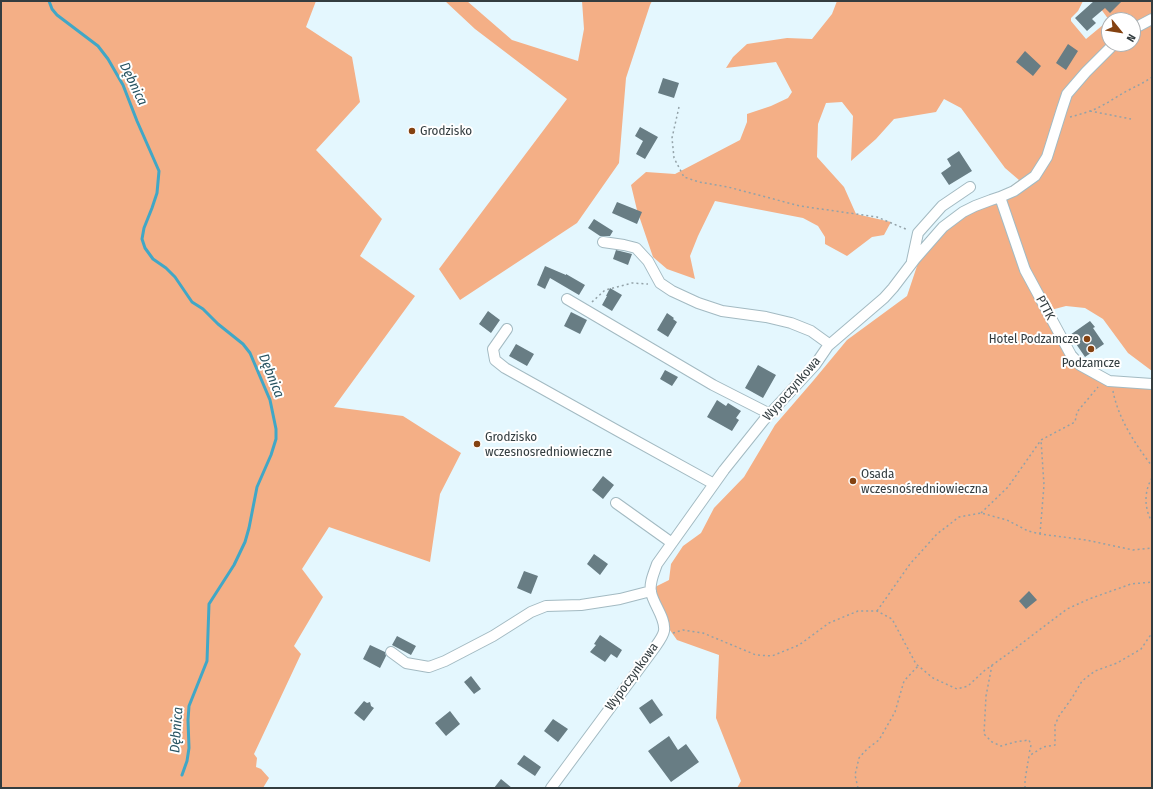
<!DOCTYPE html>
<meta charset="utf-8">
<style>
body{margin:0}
#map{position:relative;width:1153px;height:789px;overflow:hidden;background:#e4f7fe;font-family:"Fira Sans Condensed",sans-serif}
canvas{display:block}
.frame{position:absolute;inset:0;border:2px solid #333d40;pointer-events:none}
.north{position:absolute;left:1101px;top:12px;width:40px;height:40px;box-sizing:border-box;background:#fff;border:1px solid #adb1b3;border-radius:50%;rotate:120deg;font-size:11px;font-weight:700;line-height:16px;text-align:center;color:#333d40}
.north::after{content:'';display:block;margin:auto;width:14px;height:18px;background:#844211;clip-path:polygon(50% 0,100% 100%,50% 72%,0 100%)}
</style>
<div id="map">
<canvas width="1153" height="789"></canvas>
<div class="frame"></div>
<div class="north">N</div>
</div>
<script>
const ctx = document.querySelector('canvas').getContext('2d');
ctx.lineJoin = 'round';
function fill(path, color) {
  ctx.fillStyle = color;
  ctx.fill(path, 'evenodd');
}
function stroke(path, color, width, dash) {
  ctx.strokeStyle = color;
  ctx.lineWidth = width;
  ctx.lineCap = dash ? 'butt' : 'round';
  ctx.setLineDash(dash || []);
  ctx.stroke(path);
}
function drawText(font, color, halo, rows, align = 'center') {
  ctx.font = font + ' "Fira Sans Condensed",sans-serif';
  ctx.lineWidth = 4;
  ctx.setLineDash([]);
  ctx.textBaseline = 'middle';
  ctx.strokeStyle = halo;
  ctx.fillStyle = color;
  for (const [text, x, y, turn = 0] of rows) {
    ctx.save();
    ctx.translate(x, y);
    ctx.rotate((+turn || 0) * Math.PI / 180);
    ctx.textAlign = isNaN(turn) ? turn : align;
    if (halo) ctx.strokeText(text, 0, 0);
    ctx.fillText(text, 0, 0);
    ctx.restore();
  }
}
const green = new Path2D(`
 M1,1H316L306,27L352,57L360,102L316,150L382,219L360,256L415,296L334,407L403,416L461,453L440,494L430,562L329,527L302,569L323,597L294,646L301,654L254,754L257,758L256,767L261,769L269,778L263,788H1Z
 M445,1H467L512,40L578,61L584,29L582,1H652L650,5L626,78L619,163L577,223L460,300L439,269L567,99L475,29Z
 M837,1H1083L1078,11L1071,18V21L1086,39L1109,20V44H1133V20H1109L1095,1H1152V371L1128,353L1103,319L1085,308L1066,306L1047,311L1031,282L1002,193L1019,180L1005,168L961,108L944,99L936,112L894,119L876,139L851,161L853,116L842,102L826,103L818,124L817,157L844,187L856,214L891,222L884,235L872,237L847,256L825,244V237L818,226L803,218L715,201L698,236L690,256L695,279L667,269L653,257L637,210L631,185L646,172L675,174L740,140L747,122V114L771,106L788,98L792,92L776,62L726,68L733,57L747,44L787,38L812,39L832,14Z
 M992,203L997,204L1001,209L1063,344L1101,381L1152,389V788H737L741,781L716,718L719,655L677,640L662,619L655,587L669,580L671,564L683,546L701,533L714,508L744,477L775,425L813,381L847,340L907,296L919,260L952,224L964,216Z`);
const stream = new Path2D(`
 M49,1L52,9L57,15L98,46L108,59L123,85L137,121L159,171L157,193L152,208L144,228L142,239L145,248L153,259L166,268L175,277L192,302L203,309L218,324L243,344L250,353L270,400L276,429V439L271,455L257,487L249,528L245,542L234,565L209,604L207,661L189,706L188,720L189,748L187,761L182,775`);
const building = new Path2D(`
 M1094,1H1122L1110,13L1105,8L1092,19L1096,23L1087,31L1075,18Z
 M1068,44L1078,51L1066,70L1056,63Z
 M1025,51L1041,66L1033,76L1016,62Z
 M663,78L679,83L674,98L658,93Z
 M640,127L658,137L645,159L636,154L643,141L635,136Z
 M959,151L972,171L949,185L941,173L951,166L947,159Z
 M617,202L642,212L637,224L612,213Z
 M594,219L613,231L610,236H600L588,228Z
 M616,250L632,254L628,265L613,259Z
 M545,266L566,275V274L585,285L579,295L550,278L545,289L537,285Z
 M610,288L622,295L612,311L602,305L607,296H606Z
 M488,311L500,320L491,333L479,324Z
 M571,312L587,320L580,334L564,326Z
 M667,313L674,318L673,319L677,322L668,337L657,330Z
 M1090,321L1095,327L1093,328L1104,344L1085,357L1070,335Z
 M516,344L534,354L527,366L509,356Z
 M758,365L776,375L763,398L745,388Z
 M665,370L678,377L672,386L660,379Z
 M717,400L726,406L728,403L741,411L736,418L739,420L732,431L707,417Z
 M603,476L614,485L603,499L592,490Z
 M594,554L608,564L600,575L587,564Z
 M524,571L538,576L531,594L517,588Z
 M1029,591L1037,600L1026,609L1019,601Z
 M600,635L622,650L617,658L611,654L605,662L590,652L596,645L594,644Z
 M397,636L416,646L411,655L392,645Z
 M370,645L385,652L386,656L380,668L363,659Z
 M471,676L481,689L474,694L464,682Z
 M652,699L663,715L650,724L639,708Z
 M364,701L367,703L370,702L371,706L374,708L364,721L354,713Z
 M450,711L460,724L446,736L435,723Z
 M553,719L568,729L558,742L544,731Z
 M669,736L678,750L686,744L699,762L671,782L648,751Z
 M524,755L541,767L535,776L517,764Z
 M501,779L512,788H494Z`);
const path = new Path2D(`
 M679,107L672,138L674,158L684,177L699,182L728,187L800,206L877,217L908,230
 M1090,111L1131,119
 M1070,117C1081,114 1093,111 1103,105C1111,101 1119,95 1127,91C1136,86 1144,83 1152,77
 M592,302L605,290L632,283L648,284
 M1113,391C1118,418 1135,444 1152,466
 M1152,478C1144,491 1144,508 1152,522
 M981,513L1008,487L1041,440L1075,422L1077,412L1098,387
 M1040,534L1044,485L1041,440
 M877,611L910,564L937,534L959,517L981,513L1007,520L1028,531L1040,534L1086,540L1133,550L1152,548
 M673,633L683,630L703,633L756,655L772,656L799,645L829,623L858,611H877L892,619L916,664L933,678L957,689L968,686L984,671L1009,653L1067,609L1089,599L1131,584L1152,582
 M992,665L986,696L984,734L992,742L1001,746L1015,742L1029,740L1031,745L1029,754
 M858,788L855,775L859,758L867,749L879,740L895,712L904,681L918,666
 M1025,788V780L1029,756L1043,747L1055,745V725L1059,716L1072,698L1082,681L1095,671L1117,663L1141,649L1152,633`);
const minor = new Path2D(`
 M1133,29L1152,19
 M1000,197L1025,270L1071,355L1080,365L1109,381L1152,384
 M603,242L624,245L636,248L648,261L660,283L672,291L698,303L722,311L766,317L791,323L811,331L829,344
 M912,261L918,233L942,206L970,187
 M567,299L713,385L770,414
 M507,329L493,349L495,360L505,368L618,431L714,484
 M616,503L672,543
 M391,652L406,663L429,667L445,661L493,636L531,612L546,606L581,605L620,599L651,591
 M551,788L653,650C657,644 663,637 664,631C666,618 653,604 651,592C649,583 654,573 657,564L724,470L764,420L815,365L828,346L884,298L893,288L915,259L943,227L963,212L975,206L991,200L1000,197L1014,191L1035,176L1047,157L1062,109L1067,94L1086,72L1114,44`);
const markers = [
 [412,131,4,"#844211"],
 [1087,339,4,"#844211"],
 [1091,349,4,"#844211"],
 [477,444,4,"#844211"],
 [853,481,4,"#844211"]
];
const poiNames = [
 ["Grodzisko",420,131],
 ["Hotel Podzamcze",1079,339,"right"],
 ["Podzamcze",1091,363,"center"],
 ["Grodzisko",485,437],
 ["wczesnosredniowieczne",485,452],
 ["Osada",861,474],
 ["wczesnośredniowieczna",861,489]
];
const streetNames = [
 ["PTTK",1045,308,62],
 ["Wypoczynkowa",792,389,-49],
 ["Wypoczynkowa",632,677,-54]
];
const waterNames = [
 ["Dębnica",133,84,64],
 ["Dębnica",271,376,68],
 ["Dębnica",177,730,-86]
];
fill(green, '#f4af86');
stroke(stream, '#41a7c6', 3);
fill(building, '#687d84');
stroke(minor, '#a3bac2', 12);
stroke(path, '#93a2a8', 1.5, [2, 3]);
stroke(minor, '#fff', 10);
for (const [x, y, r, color] of markers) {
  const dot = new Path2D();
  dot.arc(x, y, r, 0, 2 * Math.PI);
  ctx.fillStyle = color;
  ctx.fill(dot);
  stroke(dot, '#fff', 1.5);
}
drawText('13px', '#333d40', '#fff', poiNames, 'left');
drawText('13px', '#333d40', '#fff', streetNames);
drawText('italic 14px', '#275361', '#fff', waterNames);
</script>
